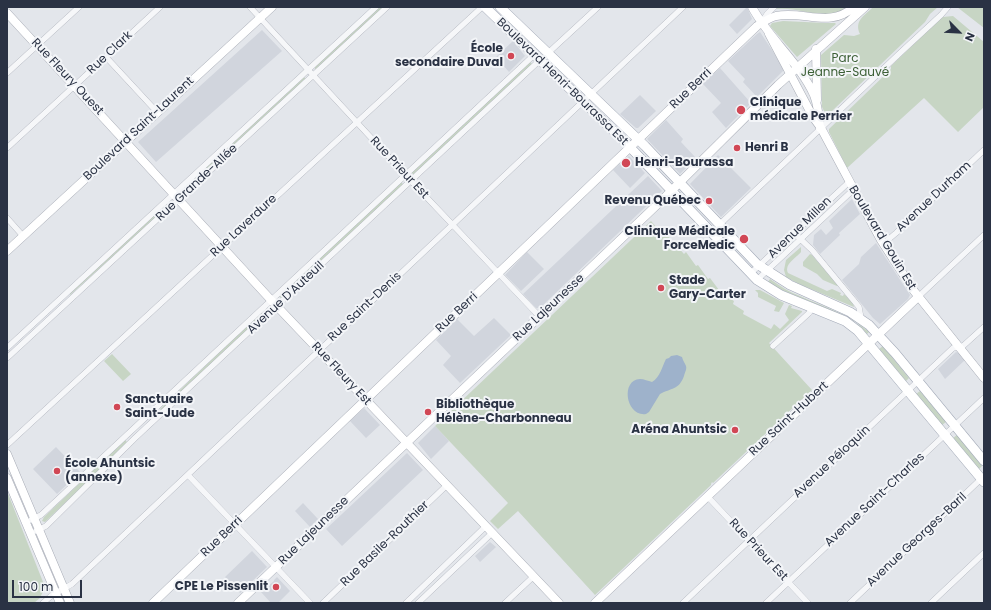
<!DOCTYPE html>
<meta charset="utf-8">
<style>
body{margin:0}
#map{position:relative;width:991px;height:610px;overflow:hidden;background:#e3e6eb;font-family:Poppins,sans-serif}
canvas{display:block}
.frame{position:absolute;inset:0;border:8px solid #2a3244;pointer-events:none}
.north{position:absolute;left:939px;top:12px;width:40px;height:40px;-webkit-text-stroke:3px #f3f5f8;paint-order:stroke;rotate:114deg;font-size:11px;font-weight:700;line-height:16px;text-align:center;color:#2a3244}
.north::after{content:'';display:block;margin:auto;width:14px;height:18px;background:#2a3244;clip-path:polygon(50% 0,100% 100%,50% 72%,0 100%)}
.scale{position:absolute;left:12px;top:580px;width:70px;height:18px;box-sizing:border-box;border:2px solid #2a3244;border-top:0;padding-left:5px;font-size:12px;line-height:14px;white-space:nowrap;color:#2a3244;-webkit-text-stroke:3px #f3f5f8;paint-order:stroke}
</style>
<div id="map">
<canvas width="991" height="610"></canvas>
<div class="frame"></div>
<div class="north">N</div>
<div class="scale">100 m</div>
</div>
<script>
const ctx = document.querySelector('canvas').getContext('2d');
ctx.lineJoin = 'round';
function fill(path, color) {
  ctx.fillStyle = color;
  ctx.fill(path, 'evenodd');
}
function stroke(path, color, width, dash) {
  ctx.strokeStyle = color;
  ctx.lineWidth = width;
  ctx.lineCap = dash ? 'butt' : 'round';
  ctx.setLineDash(dash || []);
  ctx.stroke(path);
}
function drawText(font, color, halo, rows, align = 'center') {
  ctx.font = font + ' Poppins,sans-serif';
  ctx.lineWidth = 4;
  ctx.setLineDash([]);
  ctx.textBaseline = 'middle';
  ctx.strokeStyle = halo;
  ctx.fillStyle = color;
  for (const [text, x, y, turn = 0] of rows) {
    ctx.save();
    ctx.translate(x, y);
    ctx.rotate((+turn || 0) * Math.PI / 180);
    ctx.textAlign = isNaN(turn) ? turn : align;
    if (halo) ctx.strokeText(text, 0, 0);
    ctx.fillText(text, 0, 0);
    ctx.restore();
  }
}
const built = new Path2D(`
 M747,7L752,19L737,34L729,25Z
 M262,30L282,51L156,162L138,142Z
 M760,32L774,53L784,70L757,97L743,82L745,79L728,61L757,34Z
 M513,41L525,56L509,72L496,57Z
 M720,68L751,103L726,128L712,112L721,103L703,84Z
 M640,95L656,111L638,128H636L620,114Z
 M666,120L683,139L681,142L696,158L680,174L647,139Z
 M718,155L751,188L721,217L690,184Z
 M629,156L645,173L630,188L613,170Z
 M648,176L662,191L541,307L538,308H536L523,294Z
 M852,199L860,214L839,233L840,235L820,254L813,245L814,235L821,229L826,235L833,228L829,221Z
 M876,243L910,295L908,299L880,324L873,318L842,280L859,264L861,257Z
 M527,252L544,269L521,291L505,275Z
 M494,318L511,335L460,383L443,365L451,356L436,340L457,319L474,336Z
 M956,352L959,353L965,360L945,379L938,369Z
 M364,408L380,425L366,438L350,421Z
 M435,426L449,441L431,459L418,443Z
 M56,447L80,472L57,494L33,469Z
 M407,453L423,470L342,546L326,529Z
 M303,503L318,519L310,527L295,511Z
 M490,542L496,547L480,562L475,556Z
 M252,551L267,567L240,593L225,577Z
 M277,577L290,591L278,603H271L261,592L274,581V580Z`);
const green = new Path2D(`
 M379,7H385L316,70L314,67Z
 M778,7H847C827,23 800,6 776,9Z
 M873,7H938L930,14L925,22L832,111L828,114L825,113L822,107L821,55L844,35L854,36L860,34C854,21 864,16 873,7Z
 M957,7H984V28Z
 M953,16L984,42V107L958,132L924,98L847,168L829,132V129L891,69V66L941,18L943,17Z
 M783,21L826,23H835L836,24L797,57L770,26L772,23Z
 M530,62L533,65L414,175L411,172Z
 M304,77L306,79L184,193L181,190Z
 M401,182L404,185L282,299L279,296Z
 M170,200L172,203L70,295V293Z
 M651,221L658,229L660,227L684,254L686,252L696,266L698,265L708,279L710,278L722,294L734,301L733,304L744,311L743,314L771,329L774,324L780,329L789,320L785,314L789,305L792,306L791,308L802,311V312L769,343L812,390L713,483L712,482L711,484V485L595,595L518,511L498,529L490,521L508,503L435,426Z
 M801,247V252C796,258 784,264 788,273L827,291L832,289L841,293L840,295L843,296L844,294L853,303L854,307L799,284L786,277L784,270L786,260Z
 M810,254L812,255L838,285L837,286L823,280L817,274L803,266V262Z
 M770,279C780,286 789,292 800,296C824,307 849,314 869,332L867,334L857,323L847,317L777,288L768,282Z
 M755,290H760L784,303L779,312L774,311L776,306L758,297V293Z
 M266,308L269,311L161,410L160,409Z
 M883,346L909,378L906,381L879,349Z
 M112,354L131,374L123,381L104,361Z
 M920,391L946,422L942,425L916,394Z
 M957,435L982,466L979,469L953,438Z
 M125,440L127,442V444L45,522L42,521L44,517Z
 M7,491L45,587L40,598L34,603H7Z`);
const water = new Path2D(`
 M677,355L682,357C683,361 685,363 686,366C687,369 685,372 684,376C679,390 671,388 660,394L649,412L646,414C626,417 620,380 640,379C644,379 648,381 652,382C660,377 662,367 666,359L669,358L671,356Z`);
const street = new Path2D(`
 M250,7L413,183L539,316
 M762,22L767,14L774,7
 M548,53L598,7
 M106,57L157,112
 M7,73L79,7
 M7,148L160,7
 M7,218L23,236
 M719,225L900,53L941,15L948,7
 M794,233L812,250L855,302L859,307L861,318
 M883,244L896,233L984,150
 M750,274L849,182
 M757,280L853,190
 M918,297L984,235
 M773,346L809,313L812,308
 M7,348L376,7
 M7,358L387,7
 M7,445L482,7
 M188,475L310,603
 M707,496L808,603
 M31,520L41,515L534,55
 M36,531L46,526L135,438L540,60
 M43,603L51,596L72,584L683,7
 M323,603L447,485
 M406,603L486,526
 M418,603L492,533
 M505,603L534,576
 M683,603L953,348L963,346L984,327
 M766,603L984,398
 M850,603L982,478
 M931,603L984,553`);
const secondary = new Path2D(`
 M752,7C769,39 799,62 814,95C818,105 819,116 820,128
 M7,13L271,300L559,603
 M769,34L813,117L821,128L881,240L914,291L984,378
 M816,49L817,100
 M7,251L272,7
 M7,454L70,603
 M7,478L60,603
 M153,603L757,26C763,22 769,18 776,16C804,10 829,29 854,7
 M238,603L660,202L778,85L865,7
 M595,603L918,297`);
const primary = new Path2D(`
 M485,7L626,143L757,280L781,295L845,321L858,331L984,482
 M500,7L645,146L757,264L790,285L850,312L869,325L895,353L984,461`);
const markers = [
 [511,56,4,"#d14755"],
 [741,110,5,"#d14755"],
 [737,148,4,"#d14755"],
 [626,163,5,"#d14755"],
 [709,201,4,"#d14755"],
 [744,239,5,"#d14755"],
 [661,288,4,"#d14755"],
 [117,407,4,"#d14755"],
 [428,412,4,"#d14755"],
 [735,430,4,"#d14755"],
 [57,471,4,"#d14755"],
 [276,587,4,"#d14755"]
];
const poiNames = [
 ["École",503,49,"right"],
 ["secondaire Duval",503,63,"right"],
 ["Clinique",750,103],
 ["médicale Perrier",750,117],
 ["Henri B",745,148],
 ["Henri-Bourassa",635,163],
 ["Revenu Québec",701,201,"right"],
 ["Clinique Médicale",735,232,"right"],
 ["ForceMedic",735,246,"right"],
 ["Stade",669,281],
 ["Gary-Carter",669,295],
 ["Sanctuaire",125,400],
 ["Saint-Jude",125,414],
 ["Bibliothèque",436,405],
 ["Hélène-Charbonneau",436,419],
 ["Aréna Ahuntsic",727,430,"right"],
 ["École Ahuntsic",65,464],
 ["(annexe)",65,478],
 ["CPE Le Pissenlit",268,587,"right"]
];
const streetNames = [
 ["Rue Clark",110,53,-43],
 ["Rue Fleury Ouest",67,77,47],
 ["Boulevard Henri-Bourassa Est",562,82,44],
 ["Rue Berri",691,89,-44],
 ["Boulevard Saint-Laurent",139,129,-43],
 ["Rue Prieur Est",399,168,47],
 ["Rue Grande-Allée",197,183,-43],
 ["Avenue Durham",934,197,-43],
 ["Rue Laverdure",244,226,-43],
 ["Avenue Millen",800,228,-44],
 ["Boulevard Gouin Est",882,238,59],
 ["Avenue D'Auteuil",286,298,-43],
 ["Rue Saint-Denis",365,307,-43],
 ["Rue Lajeunesse",549,308,-43],
 ["Rue Berri",457,313,-43],
 ["Rue Fleury Est",341,374,47],
 ["Rue Saint-Hubert",789,419,-43],
 ["Avenue Péloquin",832,462,-43],
 ["Avenue Saint-Charles",875,500,-43],
 ["Rue Lajeunesse",314,531,-44],
 ["Rue Berri",222,537,-44],
 ["Avenue Georges-Baril",917,540,-43],
 ["Rue Basile-Routhier",385,544,-44],
 ["Rue Prieur Est",758,550,47]
];
const parkNames = [
 ["Parc",845,59],
 ["Jeanne-Sauvé",845,73]
];
fill(built, '#d1d5dd');
fill(green, '#c7d5c4');
fill(water, '#9eb2cb');
stroke(street, '#a8acb6', 6);
stroke(secondary, '#a8acb6', 9);
stroke(primary, '#a2a9b7', 10);
stroke(street, '#f6f7f9', 5.5);
stroke(secondary, '#fff', 8);
stroke(primary, '#fff', 9);
for (const [x, y, r, color] of markers) {
  const dot = new Path2D();
  dot.arc(x, y, r, 0, 2 * Math.PI);
  ctx.fillStyle = color;
  ctx.fill(dot);
  stroke(dot, '#f3f5f8', 1.5);
}
drawText('bold 12px', '#2a3244', '#f3f5f8', poiNames, 'left');
drawText('12px', '#2a3244', '#f3f5f8', streetNames);
drawText('12px', '#3d6037', '#f3f5f8', parkNames);
</script>
